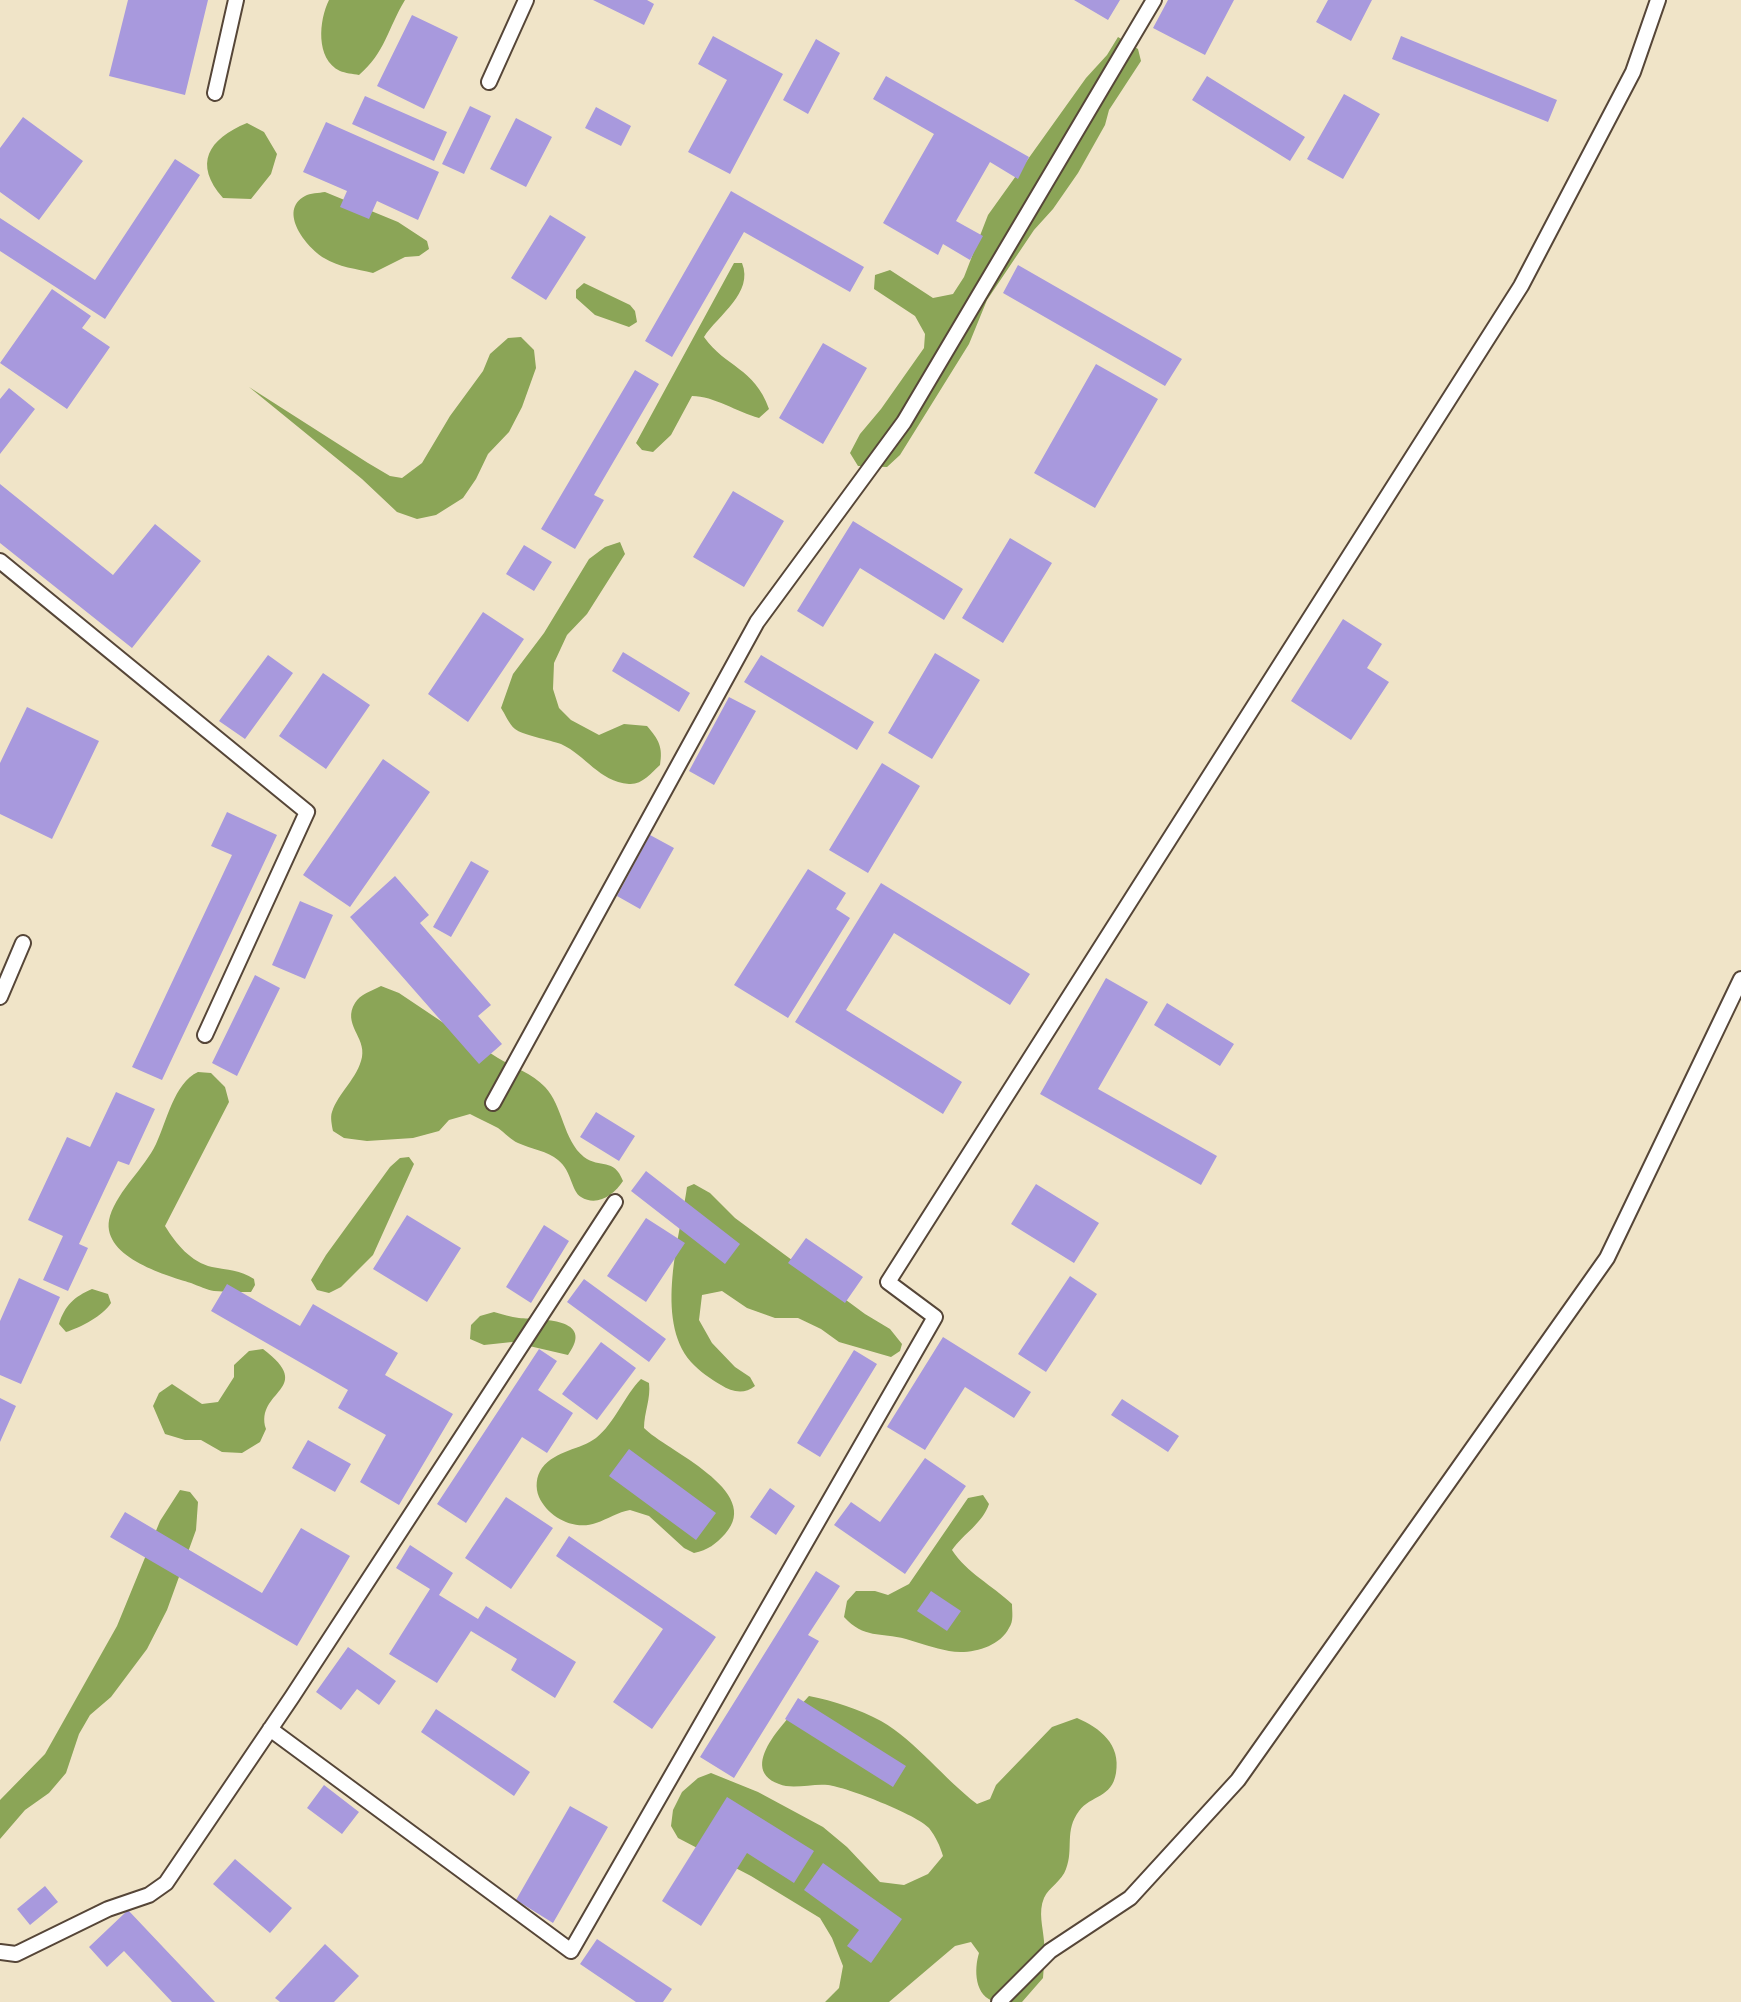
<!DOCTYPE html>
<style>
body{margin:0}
canvas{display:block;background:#f0e4c8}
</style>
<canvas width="1741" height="2002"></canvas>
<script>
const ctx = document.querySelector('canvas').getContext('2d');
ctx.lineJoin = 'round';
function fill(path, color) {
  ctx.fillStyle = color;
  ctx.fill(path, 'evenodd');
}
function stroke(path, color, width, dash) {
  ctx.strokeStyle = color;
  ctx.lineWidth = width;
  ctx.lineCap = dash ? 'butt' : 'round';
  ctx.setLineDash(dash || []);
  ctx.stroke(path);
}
const forest = new Path2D(`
 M329,0H405C388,28 385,53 359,75C353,74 345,73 340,71C315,59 319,20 329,0Z
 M1118,37L1138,49L1141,61L1109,110L1105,125L1078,173L1053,209L1034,230L987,300L969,344L900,455L887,467L858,466L850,453L860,434L881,409L924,348L925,334L915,316L874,289L875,275L890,270L933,298L953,294L964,277L988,215L1086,78L1107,55Z
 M247,123L264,132L277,154L271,174L251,199L223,198C193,164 208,139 247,123Z
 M325,192L398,222L427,241L429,249L419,256L405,257L373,273C357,269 338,267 324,258C307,248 277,211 305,196C310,193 319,193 325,192Z
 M734,263H742C754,293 718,315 704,337C726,368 754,367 769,409L759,418C737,412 714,396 692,396L671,435L653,452L642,450L636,443Z
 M584,283L630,305L635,311L637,322L629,327L595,315L576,298V290Z
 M521,337L534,350L536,368L522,407L509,432L488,454L476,479L463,498L436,515L417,519L397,512L362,479L249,387L368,463L390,476L402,478L422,463L450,416L483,371L490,354L508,338Z
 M620,542L625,554L587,614L567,635L554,663L553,689L559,708L571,720L599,735L624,724L647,726C659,740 663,747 660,765C651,773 642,785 629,784C598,781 587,756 561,744C550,740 522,735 515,729C509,724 505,714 501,708L513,674L544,633L589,559L605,547Z
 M381,986L399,993C432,1015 464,1037 498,1058C514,1068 532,1073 545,1087C563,1106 563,1140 584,1157C600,1169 614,1157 623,1181C614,1195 597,1207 581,1197C571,1191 572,1171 558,1160C548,1151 531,1149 518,1143C511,1140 505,1133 498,1128C489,1123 479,1119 470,1114L449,1120L439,1131L413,1138L367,1141L344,1138L333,1131C332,1126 330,1117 332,1112C338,1093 358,1078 362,1057C366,1037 342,1024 355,1003C360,994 372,991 381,986Z
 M198,1072L211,1073L225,1087L229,1102L165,1226C176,1244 191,1262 212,1267C228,1270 240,1270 254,1279L255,1285L251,1292C239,1292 226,1292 214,1291C207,1290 199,1286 191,1283C165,1275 98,1256 110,1216C119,1189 144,1169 156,1144C167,1121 174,1083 198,1072Z
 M409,1157L414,1164L373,1255L341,1287L329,1293L317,1290L311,1280L326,1255L390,1167L400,1158Z
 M694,1184L710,1193L735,1218L865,1314L890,1329L902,1344L900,1351L891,1357L839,1342L821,1329L798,1318H775L747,1308L722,1291L702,1295L699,1320L712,1343L735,1367L750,1377L755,1386C744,1395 732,1392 721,1385C711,1379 699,1371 691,1362C654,1319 680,1237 687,1187Z
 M92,1289L108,1294L111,1303C104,1315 80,1328 66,1332L59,1324C65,1305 74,1297 92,1289Z
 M494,1312C502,1314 511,1317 519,1318C540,1320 596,1317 568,1355L512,1342L484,1345L470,1339L471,1325L480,1316Z
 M263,1349C317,1390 254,1390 266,1429L260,1442L242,1453L222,1452L201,1440H185L165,1434L153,1406L159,1393L172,1384L202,1404L218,1402L234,1377V1365L249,1351Z
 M641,1379L649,1383C651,1399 644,1412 644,1428C665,1450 765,1491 725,1534C716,1544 708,1550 694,1553L684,1548L649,1516L630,1510C618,1512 608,1519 596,1523C574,1531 548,1517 539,1497C535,1488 536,1476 542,1468C556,1450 580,1450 596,1438C615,1423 624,1396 641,1379Z
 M180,1490L190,1492L198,1502L196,1530L167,1610L147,1649L111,1697L90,1715L79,1734L66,1773L49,1793L25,1810L0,1839V1800L45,1754L117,1626L160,1521Z
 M983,1495L989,1504C982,1524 964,1533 952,1550C967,1573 992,1585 1012,1604C1012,1612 1014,1621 1009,1628C999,1648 969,1655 949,1651C934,1648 920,1643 906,1639C880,1632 864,1639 844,1617L847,1601L856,1591H875L888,1595L909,1584L968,1498Z
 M809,1696C834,1701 859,1709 881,1721C917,1742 944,1779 977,1804L990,1799L996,1785L1052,1727L1077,1718C1100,1728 1121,1744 1116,1773C1112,1798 1091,1795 1079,1811C1064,1831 1074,1849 1066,1869C1062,1881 1049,1887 1044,1898C1038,1912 1043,1927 1044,1941C1045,1953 1044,1966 1043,1978L1022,2002C1014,2002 1003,2002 996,2002C974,1997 974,1969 979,1953L971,1942L955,1946L889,2002H825L839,1988L843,1966L832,1938L820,1918L751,1876L678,1838L671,1826L673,1810L682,1792L698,1778L711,1773L758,1792L823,1827L847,1847L880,1882L904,1885L928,1874L943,1856C940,1846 936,1837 929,1828C918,1815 846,1787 828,1785C813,1783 793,1790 779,1784C733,1767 795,1712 809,1696Z`);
const building = new Path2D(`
 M128,0H208L185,95L109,76Z
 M593,0H647L654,4L644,25Z
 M1074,0H1120L1108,20Z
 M1168,0H1234L1205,55L1153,28Z
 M1328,0H1372L1351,41L1316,22Z
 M412,15L458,37L424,109L377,86Z
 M713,36L783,74L730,174L688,152L727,80L698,64Z
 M1401,36L1557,100L1548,122L1392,59Z
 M816,39L840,53L808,114L783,100Z
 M886,76L1029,157L1018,179L990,162L956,221L983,236L970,260L943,244L938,255L883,223L934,134L873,99Z
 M1207,76L1305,137L1290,161L1192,100Z
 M1344,94L1380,114L1343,179L1307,159Z
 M365,96L447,132L434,161L352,124Z
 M470,106L491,116L464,174L442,164Z
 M596,107L631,126L621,146L585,128Z
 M23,117L83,161L39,220L0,192V148Z
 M516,118L552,137L526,187L490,169Z
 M326,122L439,172L418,220L377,201L369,219L340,207L347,191L303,172Z
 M175,159L200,175L105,319L0,251V218L95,280Z
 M731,191L864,267L850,292L744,232L672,357L645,341Z
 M550,215L586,237L546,300L511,278Z
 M1018,265L1182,359L1165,386L1003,293Z
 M52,289L91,316L82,328L110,347L67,409L0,363Z
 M823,343L867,368L823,444L779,418Z
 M1096,364L1158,399L1095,508L1034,473Z
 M635,370L659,384L594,495L604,500L575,549L541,529Z
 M9,388L35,409L0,454V399Z
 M0,484L113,575L155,524L201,561L132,648L0,543Z
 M733,491L784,521L744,587L693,557Z
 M853,521L963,589L944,620L860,568L823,627L797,611Z
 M1010,538L1052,563L1003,643L962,618Z
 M524,545L552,562L534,591L506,574Z
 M483,612L524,639L468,722L428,694Z
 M1343,619L1382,644L1367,668L1389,682L1351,740L1291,701Z
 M623,652L690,693L679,712L612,671Z
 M935,653L980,680L932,759L888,733Z
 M268,655L293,673L245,739L219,721Z
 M761,655L874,722L857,750L744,682Z
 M323,673L370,705L326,769L279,736Z
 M729,697L756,711L714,785L689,771Z
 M27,707L99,741L52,839L0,814V763Z
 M383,759L430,792L350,907L303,875Z
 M882,763L920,786L868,873L829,850Z
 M227,812L277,835L162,1080L132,1067L232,855L211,846Z
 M650,835L674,848L640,909L617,896Z
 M471,861L489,871L451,937L433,927Z
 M808,869L846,893L836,909L850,918L788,1018L734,985Z
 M395,876L429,915L420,923L491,1005L478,1016L502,1044L479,1064L350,917Z
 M881,883L1030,974L1010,1005L894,933L846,1010L962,1082L943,1114L795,1022Z
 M300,901L333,915L305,979L272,965Z
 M255,975L280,988L237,1076L212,1063Z
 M1106,978L1148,1002L1098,1089L1217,1156L1201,1185L1040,1094Z
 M1167,1003L1234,1044L1220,1066L1154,1025Z
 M116,1092L155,1109L129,1165L118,1161L79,1244L88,1248L68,1291L43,1280L63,1236L28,1220L67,1137L90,1147Z
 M596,1112L635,1136L619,1161L580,1137Z
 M646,1171L740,1244L725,1264L631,1191Z
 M1036,1184L1099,1223L1074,1263L1011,1224Z
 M407,1215L461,1248L427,1302L373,1269Z
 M646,1218L685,1243L646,1302L607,1276Z
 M544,1225L569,1241L531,1303L506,1287Z
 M806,1238L863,1277L845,1303L788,1263Z
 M1070,1276L1097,1294L1046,1372L1018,1354Z
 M19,1278L60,1297L21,1384L0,1375V1321Z
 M584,1279L666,1339L649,1362L567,1302Z
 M227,1284L300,1326L313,1304L398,1353L385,1375L453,1414L399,1505L360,1482L386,1435L338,1408L348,1390L211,1311Z
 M943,1337L1031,1392L1014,1418L965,1387L925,1450L887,1427Z
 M601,1342L636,1368L597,1420L562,1394Z
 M539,1349L557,1361L538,1390L573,1413L547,1453L522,1437L466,1523L437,1504Z
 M854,1350L877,1364L820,1457L797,1443Z
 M0,1398L16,1406L0,1442Z
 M1122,1399L1179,1436L1168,1452L1111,1415Z
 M308,1440L351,1464L335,1492L292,1468Z
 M629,1449L716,1513L696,1540L609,1476Z
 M925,1458L966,1486L905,1574L834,1525L851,1502L880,1522Z
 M770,1488L795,1506L776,1535L750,1517Z
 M506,1497L553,1528L511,1589L465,1558Z
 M125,1512L262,1593L301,1528L350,1556L297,1646L110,1537Z
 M569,1536L716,1637L652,1729L613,1702L663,1629L556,1556Z
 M410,1545L453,1573L439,1595L478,1619L486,1606L576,1662L555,1698L511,1670L517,1659L471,1631L437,1683L389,1654L430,1589L396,1568Z
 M816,1571L840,1586L808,1635L819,1641L734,1778L700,1757Z
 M931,1591L961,1611L947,1631L917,1611Z
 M348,1647L396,1681L379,1705L357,1689L341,1710L316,1692Z
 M798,1698L906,1766L893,1787L785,1719Z
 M436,1709L530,1772L514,1796L421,1732Z
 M324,1785L359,1812L342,1834L307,1808Z
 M727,1797L814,1851L794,1883L747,1853L701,1926L662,1901Z
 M570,1806L608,1827L553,1923L516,1900Z
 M235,1859L292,1908L270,1933L213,1884Z
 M823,1863L902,1919L871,1963L847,1946L859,1930L804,1890Z
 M45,1886L58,1902L30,1925L17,1909Z
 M128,1910L215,2002H172L124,1951L107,1967L89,1947Z
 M597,1939L672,1989L663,2002H636L580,1964Z
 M325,1944L359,1976L334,2002H280L275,1998Z`);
const lane = new Path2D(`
 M489,82L526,0
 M215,93L236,0
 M0,561L307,812L205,1035
 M0,997L23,943
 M493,1103L757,622L904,422L1154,0
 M270,1729L571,1951L935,1317L888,1282L1521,286L1633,72L1658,0
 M0,1952L16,1954L108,1909L149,1895L166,1883L292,1697L615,1202
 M999,2002L1050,1951L1130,1898L1238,1780L1607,1258L1741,979`);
fill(forest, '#8ba557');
fill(building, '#a899dd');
stroke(lane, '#564638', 18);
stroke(lane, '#fff', 14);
</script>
